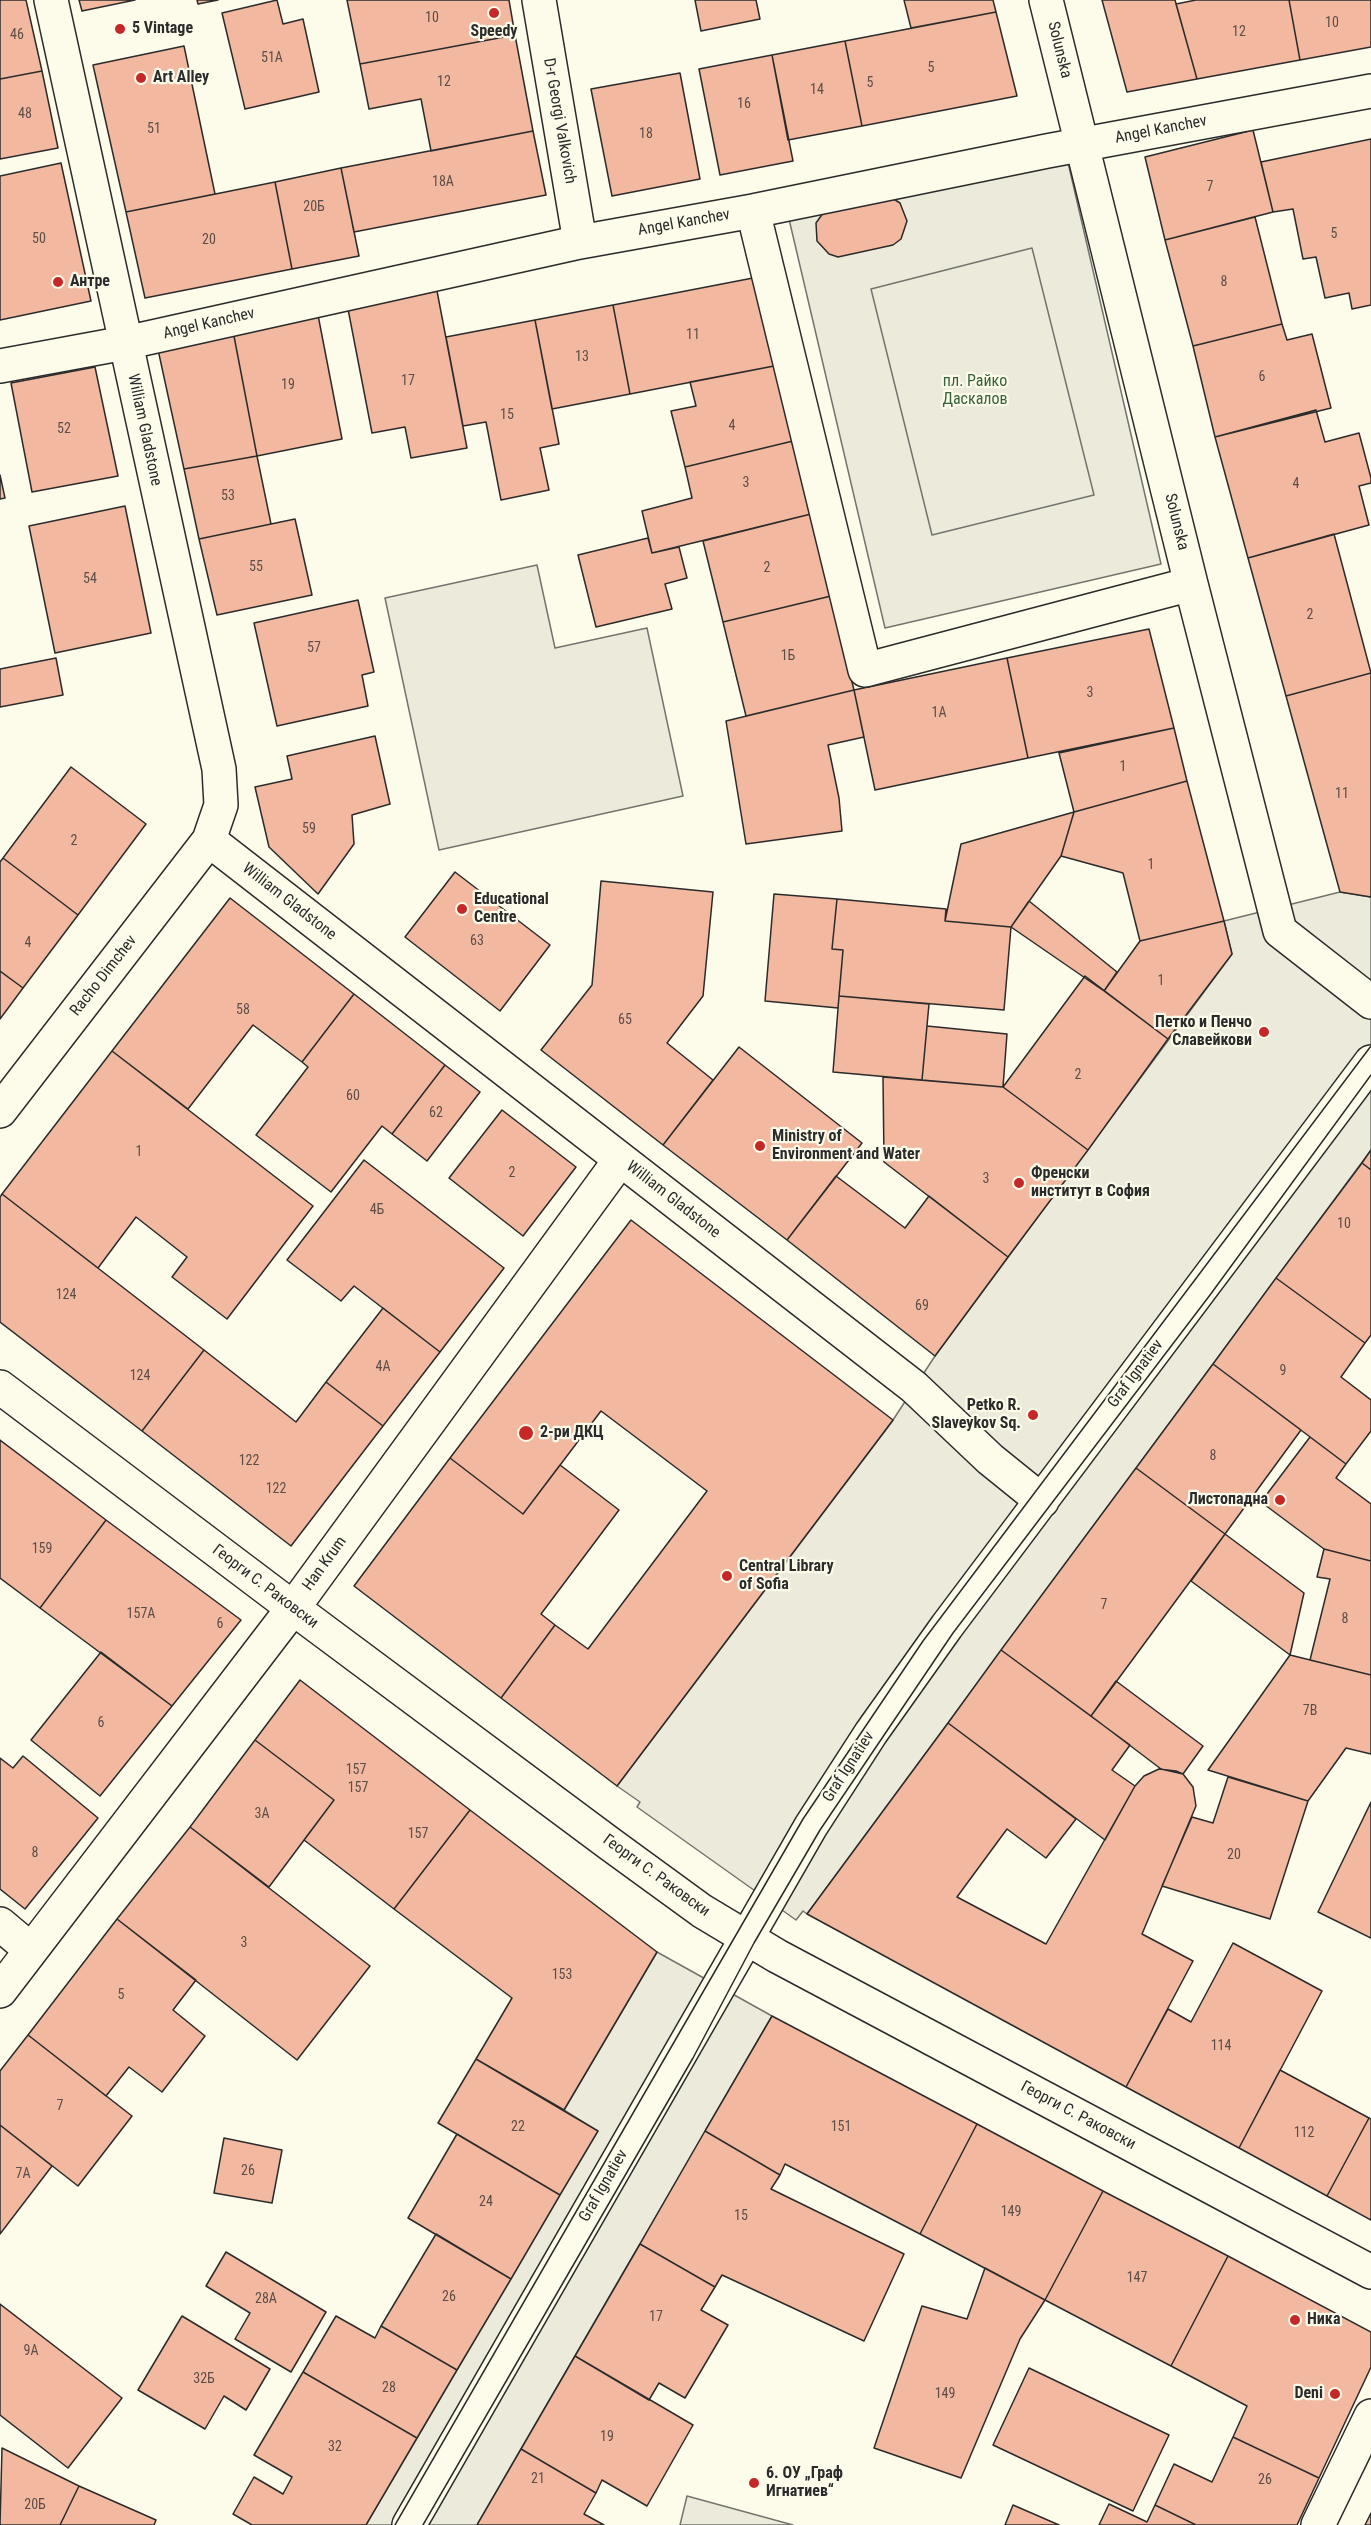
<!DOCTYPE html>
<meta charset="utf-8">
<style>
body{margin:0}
canvas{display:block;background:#fdfbea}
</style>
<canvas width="1371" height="2525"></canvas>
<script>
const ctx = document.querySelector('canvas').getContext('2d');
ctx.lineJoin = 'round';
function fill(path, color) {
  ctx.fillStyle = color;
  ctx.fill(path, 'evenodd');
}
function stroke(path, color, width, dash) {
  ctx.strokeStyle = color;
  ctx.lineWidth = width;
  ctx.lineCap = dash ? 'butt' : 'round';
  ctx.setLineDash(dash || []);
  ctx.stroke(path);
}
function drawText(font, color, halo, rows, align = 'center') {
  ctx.font = font + ' "Roboto Condensed",sans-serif';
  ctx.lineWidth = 4.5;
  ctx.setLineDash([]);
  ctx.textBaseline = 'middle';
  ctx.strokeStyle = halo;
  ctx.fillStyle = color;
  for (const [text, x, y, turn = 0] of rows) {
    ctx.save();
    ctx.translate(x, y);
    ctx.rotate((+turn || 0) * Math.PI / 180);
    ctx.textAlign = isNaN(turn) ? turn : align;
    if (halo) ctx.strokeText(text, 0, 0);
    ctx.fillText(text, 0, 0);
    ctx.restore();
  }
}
const green = new Path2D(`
 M1066,154L1161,564L885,628L789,219Z
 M687,2496L793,2525H680Z`);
const parking = new Path2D(`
 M1032,248L1094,495L932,535L871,289Z
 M537,565L555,648L647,628L683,796L439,850L385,598Z
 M1340,892L1371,897V1150L807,1914L803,1911L796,1920L637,1807L640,1802L617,1786L891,1423L935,1356L1232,954L1224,921Z
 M657,1952L772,2016L477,2525H366L597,2131L564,2110Z`);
const building = new Path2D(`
 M0,0H26L42,71L0,79Z
 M79,0H135L82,11Z
 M197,0H218L198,4Z
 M277,0L283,24L303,19L319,92L245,109L222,13Z
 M347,0H509L515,35L360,64Z
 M695,0H756L760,19L701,31Z
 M904,0H993L996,12L911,28Z
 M1102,0H1175L1197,79L1127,92Z
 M1196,0H1289L1300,60L1197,79L1176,4Z
 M1289,0H1371V47L1300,60Z
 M996,12L1017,96L862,126L845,41Z
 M515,35L533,131L431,151L421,99L369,109L360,64Z
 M845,41L862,126L788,140L772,55Z
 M184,46L215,194L126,212L93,65Z
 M772,55L793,161L720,175L699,69Z
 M42,71L58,148L0,159V79Z
 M680,73L700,179L612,196L591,89Z
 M1253,130L1273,212L1165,240L1145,157Z
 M533,131L546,195L354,232L341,168Z
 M1371,139V305L1352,309L1349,293L1325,298L1316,257L1303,259L1293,209L1273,212L1261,162Z
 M61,163L91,301L0,320V176Z
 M341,168L359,256L292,269L275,182Z
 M275,182L292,269L145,298L126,212Z
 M892,198L900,203L907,221L901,239L893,245L838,257L829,254L817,241L816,223L826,209Z
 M1255,217L1282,324L1193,346L1165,240Z
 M753,278L774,366L630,394L613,305Z
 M437,291L467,448L411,458L405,427L372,433L348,309Z
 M613,305L630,394L552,409L535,320Z
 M318,315L342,439L257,456L233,331Z
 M535,320L559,444L540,448L549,490L501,500L486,422L463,426L446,337Z
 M1282,324L1287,340L1312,334L1331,408L1215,437L1193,346Z
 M233,331L257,456L184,469L157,345Z
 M774,366L793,441L685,467L671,411L696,406L690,382Z
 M95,367L118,476L32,492L11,383Z
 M1316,410L1325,442L1359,433L1371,478V483L1359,486L1369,525L1248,558L1215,437Z
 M793,441L811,514L652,553L642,511L692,498L685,467Z
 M257,456L271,524L199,539L184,469Z
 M0,475L5,498L0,499Z
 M125,506L151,633L55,653L29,526Z
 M811,514L831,596L723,622L703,541Z
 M295,519L312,595L217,615L199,539Z
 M1334,534L1371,673L1286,696L1248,558Z
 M648,538L652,553L679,547L687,578L665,584L672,609L596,627L578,555Z
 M831,596L854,690L746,716L723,622Z
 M358,600L374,672L362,675L368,706L277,726L254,623Z
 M1149,629L1174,728L1028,758L1007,658Z
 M56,658L63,695L0,707V669Z
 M1007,658L1028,758L875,790L854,690Z
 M1371,673V897L1340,892L1286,696Z
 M854,690L864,737L828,745L839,798L842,831L746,844L726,721Z
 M1174,728L1187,781L1074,812L1059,753Z
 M375,736L390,804L352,815L354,844L318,894L269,847L255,787L292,779L287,756Z
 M71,767L146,824L78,915L3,858Z
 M1187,781L1224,921L1140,941L1123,873L1061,856L1074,812Z
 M1074,812L1061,856L1011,927L945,921L961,844Z
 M3,858L78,915L23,988L0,971V862Z
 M455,872L550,945L500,1011L405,937Z
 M601,881L713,892L703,996L667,1043L713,1080L663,1145L541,1050L592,985Z
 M774,894L837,899L832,949L843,950L838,1008L765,1001Z
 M230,898L354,994L302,1062L253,1025L188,1109L112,1051Z
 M837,899L946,909L945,921L1011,927L1004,1010L839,996L843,950L832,949Z
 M1029,901L1117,972L1104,991L1011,927Z
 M1224,921L1232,954L1168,1039L1104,991L1140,941Z
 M0,971L23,988L0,1019Z
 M1085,976L1168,1039L1088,1150L1003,1087Z
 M354,994L445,1065L392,1134L382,1126L331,1192L256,1135L308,1067L302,1062Z
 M839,996L929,1004L922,1080L833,1072Z
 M927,1026L1007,1034L1003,1087L922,1080Z
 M739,1047L862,1143L787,1240L663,1145Z
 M112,1051L313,1206L227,1319L172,1277L187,1257L136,1217L98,1268L2,1194Z
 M445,1065L480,1092L427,1161L392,1134Z
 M883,1077L1003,1087L1088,1150L1008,1257L884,1162Z
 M502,1110L576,1167L523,1236L449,1178Z
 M1371,1150V1170L1362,1163Z
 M364,1160L504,1268L440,1352L354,1286L341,1301L287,1260Z
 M1362,1163L1371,1170V1335L1365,1343L1276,1278Z
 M836,1176L905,1228L929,1196L1008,1257L935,1356L787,1240Z
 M2,1194L204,1350L142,1431L0,1322V1197Z
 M631,1220L893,1420L617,1786L501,1698L555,1625L588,1649L707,1491L601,1411L523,1514L450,1458Z
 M1276,1278L1365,1343L1341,1377L1371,1400V1431L1346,1464L1213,1364Z
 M383,1308L440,1352L383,1426L326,1382Z
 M204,1350L296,1422L326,1382L383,1426L291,1546L142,1431Z
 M1213,1364L1301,1430L1225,1534L1136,1468Z
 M1310,1437L1346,1464L1336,1478L1371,1504V1561L1324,1549L1261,1502Z
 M0,1440L106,1520L40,1608L0,1578Z
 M450,1458L523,1514L560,1465L619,1510L541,1614L555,1625L501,1698L354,1586Z
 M1136,1468L1225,1534L1091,1716L1001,1650Z
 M106,1520L241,1620L172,1706L40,1608Z
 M1225,1534L1304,1593L1290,1655L1191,1581Z
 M1324,1549L1371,1561V1675L1310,1660L1330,1579L1317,1577Z
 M1001,1650L1130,1745L1112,1770L1135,1786L1105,1840L948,1723Z
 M101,1652L172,1706L100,1796L31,1740Z
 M1290,1655L1371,1675V1754L1346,1748L1308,1801L1208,1770Z
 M300,1680L470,1810L394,1909L304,1840L334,1800L255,1740Z
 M1116,1681L1203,1746L1183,1774L1161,1769L1091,1716Z
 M948,1723L1076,1819L1046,1858L1007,1829L957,1897L1046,1944L1135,1786L1144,1776L1159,1769L1176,1771L1183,1774L1193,1787L1196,1806L1142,1934L1193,1961L1126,2087L807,1914Z
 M255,1740L334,1800L269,1887L190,1827Z
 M23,1756L98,1818L25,1909L0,1889V1758L13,1768Z
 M1228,1777L1308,1801L1270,1919L1162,1886L1192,1817L1213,1823Z
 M1371,1802V1938L1318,1912Z
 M470,1810L657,1952L564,2110L476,2059L512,1998L394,1909Z
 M190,1827L370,1966L297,2060L117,1919Z
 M117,1919L196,1980L173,2010L205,2036L162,2092L129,2067L106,2096L28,2035Z
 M1233,1943L1322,1991L1239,2148L1126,2087L1168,2009L1191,2022Z
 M772,2016L977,2124L920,2234L785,2164L780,2175L705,2131Z
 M28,2035L132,2116L78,2186L0,2125V2071Z
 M476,2059L598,2131L560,2195L438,2123Z
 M1280,2070L1369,2118L1327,2196L1239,2148Z
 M1369,2118L1371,2119V2220L1327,2196Z
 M977,2124L1103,2191L1045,2300L920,2234Z
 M0,2125L52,2166L0,2234Z
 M705,2131L780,2175L771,2189L904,2254L864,2341L722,2275L715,2287L640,2244Z
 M457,2134L560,2195L511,2279L408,2218Z
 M224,2138L282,2150L272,2203L214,2193Z
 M1103,2191L1228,2256L1171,2366L1045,2300Z
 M436,2234L511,2279L457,2370L381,2326Z
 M640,2244L715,2287L701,2310L728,2325L685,2398L659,2383L649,2400L575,2356Z
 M226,2252L326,2312L291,2372L235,2339L250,2313L206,2286Z
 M1228,2256L1371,2332V2367L1319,2478L1233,2437L1247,2406L1171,2366Z
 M985,2268L1045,2300L1020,2339L961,2478L874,2448L922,2306L967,2319Z
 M0,2304L122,2398L68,2468L0,2415Z
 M182,2316L270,2369L246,2410L224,2396L205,2429L138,2390Z
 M336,2316L375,2338L381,2326L457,2370L417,2438L303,2372Z
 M575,2356L693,2425L647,2506L602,2480L596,2493L521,2449Z
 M1029,2368L1169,2435L1133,2511L993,2445Z
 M303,2372L417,2438L366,2525H252L233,2514L254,2477L283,2494L292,2477L254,2455Z
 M1233,2437L1319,2478L1297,2525H1196L1155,2505L1174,2464L1212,2482Z
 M2,2448L79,2486L60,2525H0Z
 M521,2449L596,2493L584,2514L604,2525H477Z
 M79,2486L156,2520L154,2525H60Z
 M1109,2504L1147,2522L1155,2505L1196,2525H1099Z
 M1013,2505L1059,2525H1005Z
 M1371,2513V2525H1365Z`);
const minor = new Path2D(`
 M539,0L580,242
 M1046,0L1191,584L1280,931L1371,1002
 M753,211L865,670L1191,584
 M0,366L125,343L580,242L753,211L1047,151L1371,91
 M209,840L914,1387L990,1459L1042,1501
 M0,1111L209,840L221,805L219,769L51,0
 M0,1387L293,1608L610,1844L702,1911L777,1956L1371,2272
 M0,1924L31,1950
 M0,1991L293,1608L620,1160
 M409,2525L811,1826L871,1733L947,1626L1371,1062
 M1318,2525L1371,2416`);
const tram = new Path2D(`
 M395,2525L803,1819L923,1641L1371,1046
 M423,2525L693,2058L754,1943L820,1830L953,1633L1210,1295L1371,1075`);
const markers = [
 [494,13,6,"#c62828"],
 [120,29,6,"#c62828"],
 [141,78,6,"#c62828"],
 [58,282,6,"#c62828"],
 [462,909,6,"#c62828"],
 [1264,1032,6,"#c62828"],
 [760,1146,6,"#c62828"],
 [1019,1183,6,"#c62828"],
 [1033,1415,6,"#c62828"],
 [526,1433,8,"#c62828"],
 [1280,1500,6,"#c62828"],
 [727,1576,6,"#c62828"],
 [1295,2320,6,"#c62828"],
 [1335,2394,6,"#c62828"],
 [754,2483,6,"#c62828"]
];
const numberNames = [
 ["10",432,18],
 ["10",1332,23],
 ["12",1239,32],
 ["46",17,35],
 ["51А",272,58],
 ["5",931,68],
 ["12",444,82],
 ["5",870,83],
 ["14",817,90],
 ["16",744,104],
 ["48",25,114],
 ["51",154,129],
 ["18",646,134],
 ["18А",443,182],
 ["7",1210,187],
 ["20Б",314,207],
 ["5",1334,234],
 ["50",39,239],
 ["20",209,240],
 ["8",1224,282],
 ["11",693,335],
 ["13",582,357],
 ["6",1262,377],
 ["17",408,381],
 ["19",288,385],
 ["15",507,415],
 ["4",732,426],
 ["52",64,429],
 ["3",746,483],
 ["4",1296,484],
 ["53",228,496],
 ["55",256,567],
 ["2",767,568],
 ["54",90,579],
 ["2",1310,615],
 ["57",314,648],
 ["1Б",788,656],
 ["3",1090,693],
 ["1А",939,713],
 ["1",1123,767],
 ["11",1342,794],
 ["59",309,829],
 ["2",74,841],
 ["1",1151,865],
 ["63",477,941],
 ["4",28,943],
 ["1",1161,981],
 ["58",243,1010],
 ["65",625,1020],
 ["2",1078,1075],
 ["60",353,1096],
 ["62",436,1113],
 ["1",139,1152],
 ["2",512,1173],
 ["3",986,1179],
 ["4Б",377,1210],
 ["10",1344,1224],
 ["124",66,1295],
 ["69",922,1306],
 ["4А",383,1367],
 ["9",1283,1371],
 ["124",140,1376],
 ["8",1213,1456],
 ["122",249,1461],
 ["122",276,1489],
 ["159",42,1549],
 ["7",1104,1605],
 ["157А",141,1614],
 ["8",1345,1619],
 ["6",220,1624],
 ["7В",1310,1711],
 ["6",101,1723],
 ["157",356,1770],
 ["157",358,1788],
 ["3А",262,1814],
 ["157",418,1834],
 ["8",35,1853],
 ["20",1234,1855],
 ["3",244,1943],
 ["153",562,1975],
 ["5",121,1995],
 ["114",1221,2046],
 ["7",60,2106],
 ["22",518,2127],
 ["151",841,2127],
 ["112",1304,2133],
 ["26",248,2171],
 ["7А",23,2174],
 ["24",486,2202],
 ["149",1011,2212],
 ["15",741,2216],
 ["147",1137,2278],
 ["26",449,2297],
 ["28А",266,2299],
 ["17",656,2317],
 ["9А",31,2351],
 ["32Б",204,2379],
 ["28",389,2388],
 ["149",945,2394],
 ["19",607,2437],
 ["32",335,2447],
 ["21",538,2479],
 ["26",1265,2480],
 ["20Б",35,2505]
];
const poiNames = [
 ["5 Vintage",132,29],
 ["Speedy",494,32,"center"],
 ["Art Alley",153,78],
 ["Антре",70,282],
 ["Educational",474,900],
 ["Centre",474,918],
 ["Петко и Пенчо",1252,1023,"right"],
 ["Славейкови",1252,1041,"right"],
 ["Ministry of",772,1137],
 ["Environment and Water",772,1155],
 ["Френски",1031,1174],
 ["институт в София",1031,1192],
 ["Petko R.",1021,1406,"right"],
 ["Slaveykov Sq.",1021,1424,"right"],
 ["2-ри ДКЦ",540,1433],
 ["Листопадна",1268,1500,"right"],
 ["Central Library",739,1567],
 ["of Sofia",739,1585],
 ["Ника",1307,2320],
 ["Deni",1323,2394,"right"],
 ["6. ОУ „Граф",766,2474],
 ["Игнатиев“",766,2492]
];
const streetNames = [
 ["Solunska",1059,50,76],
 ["D-r Georgi Valkovich",559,121,80],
 ["Angel Kanchev",1161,130,-11],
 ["Angel Kanchev",684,223,-10],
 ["Angel Kanchev",209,324,-13],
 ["William Gladstone",144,430,78],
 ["Solunska",1176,522,76],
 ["William Gladstone",289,902,38],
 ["Racho Dimchev",104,976,-52],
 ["William Gladstone",673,1200,38],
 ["Graf Ignatiev",1136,1374,-53],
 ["Han Krum",325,1564,-54],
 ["Георги С. Раковски",265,1587,37],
 ["Graf Ignatiev",849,1767,-57],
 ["Георги С. Раковски",656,1876,36],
 ["Георги С. Раковски",1078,2116,28],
 ["Graf Ignatiev",604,2186,-60]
];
const parkNames = [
 ["пл. Райко",975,382],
 ["Даскалов",975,400]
];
fill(green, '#ecebdb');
stroke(green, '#74746e', 1.5);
fill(parking, '#eceadb');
stroke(parking, '#74746e', 1.5);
fill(building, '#f2b8a0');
stroke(building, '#2b2b2b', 1.5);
stroke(minor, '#2b2b2b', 36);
stroke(minor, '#fdfbea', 33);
stroke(tram, '#2b2b2b', 1.5);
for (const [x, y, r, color] of markers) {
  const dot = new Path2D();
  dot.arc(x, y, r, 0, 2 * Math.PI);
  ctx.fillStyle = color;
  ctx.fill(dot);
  stroke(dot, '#fdfbea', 2);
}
drawText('14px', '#5d4e48', null, numberNames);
drawText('bold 16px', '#2b2b2b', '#fdfbea', poiNames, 'left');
drawText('16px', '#2b2b2b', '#fdfbea', streetNames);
drawText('16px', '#34623c', '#fdfbea', parkNames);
</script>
